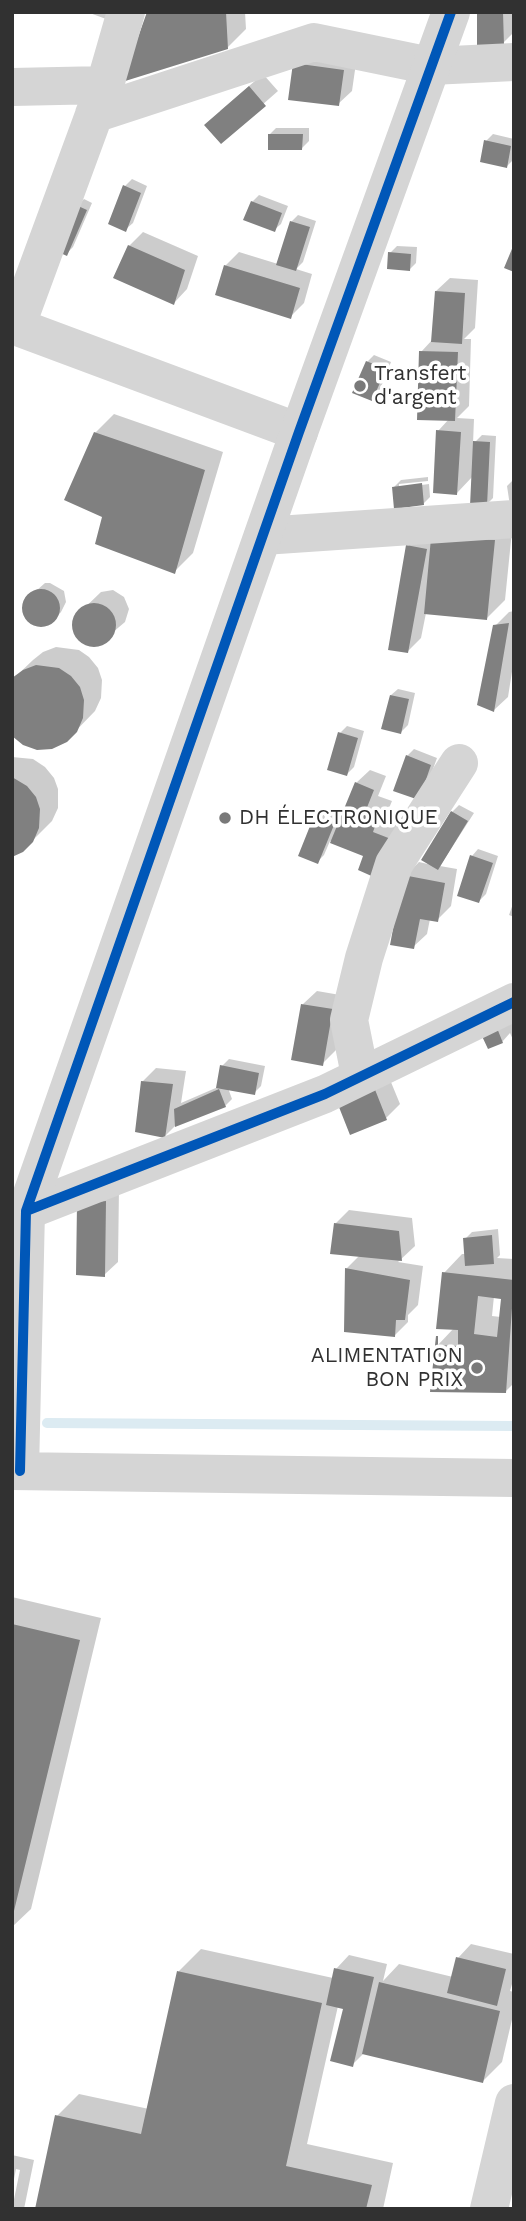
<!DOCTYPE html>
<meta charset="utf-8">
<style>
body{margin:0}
#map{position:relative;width:526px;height:2221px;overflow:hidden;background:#fff;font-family:"Work Sans",sans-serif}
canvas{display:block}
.frame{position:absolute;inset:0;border:14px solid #313131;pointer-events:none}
</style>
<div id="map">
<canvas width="526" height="2221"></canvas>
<div class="frame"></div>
</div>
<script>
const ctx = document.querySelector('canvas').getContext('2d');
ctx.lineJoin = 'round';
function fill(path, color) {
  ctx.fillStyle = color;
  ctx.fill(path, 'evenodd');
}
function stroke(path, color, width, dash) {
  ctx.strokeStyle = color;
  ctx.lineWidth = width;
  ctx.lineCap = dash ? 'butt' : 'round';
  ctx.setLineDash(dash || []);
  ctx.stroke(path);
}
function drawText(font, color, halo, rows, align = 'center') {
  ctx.font = font + ' "Work Sans",sans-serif';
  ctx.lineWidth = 7;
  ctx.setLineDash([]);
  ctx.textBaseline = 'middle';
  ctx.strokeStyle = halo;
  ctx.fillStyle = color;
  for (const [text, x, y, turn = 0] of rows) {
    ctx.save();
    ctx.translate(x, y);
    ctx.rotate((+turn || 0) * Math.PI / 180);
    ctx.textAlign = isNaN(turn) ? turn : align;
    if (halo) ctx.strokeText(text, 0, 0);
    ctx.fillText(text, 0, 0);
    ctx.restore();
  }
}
const shadow = new Path2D(`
 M87,12H112L106,19Z
 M149,12H245L246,29L227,48Z
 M479,12H514V32L503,43Z
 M357,56L352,91L338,104L294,64Z
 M263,74L278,91L221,141L220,111Z
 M276,128H309V141L302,148L269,135Z
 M493,134L514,139V159L507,166L486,141Z
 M132,179L147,186L133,223L126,229L125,186Z
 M259,195L288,206L281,224L274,230L252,202Z
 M84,199L92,203L73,247L66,254L77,206Z
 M298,215L316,221L303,262L296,269L312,274L304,303L290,317L225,266L239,252L278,264L291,222Z
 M143,232L198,256L187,289L174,303L129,246Z
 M397,246L417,247L416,263L409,270L390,253Z
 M450,278L478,280L475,328L464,339H471L469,406L457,418L474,419L473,444L482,435L496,436L493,498L486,505L473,476L457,493L438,431L449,419L421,352L433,339L436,291Z
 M374,355L391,362L379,392L372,399L367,362Z
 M114,414L223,452L193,553L174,572L95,433Z
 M428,477V481L399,484V488L429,484L430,497L423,504L394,487L401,480Z
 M514,479V506H510L507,486Z
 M513,521L505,600L486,619L426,613L421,638L407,652L408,546L422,533Z
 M45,583H50L64,591L66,602L61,612L54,620L49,623L38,625L28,619L24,609L28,598Z
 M113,590L124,597L129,609L125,622L99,644L93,645L80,639L74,628L77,615L101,592Z
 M514,611V659L508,697L494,710L495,626L509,612Z
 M56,647L79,650L89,657L98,668L102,680L101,698L95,711L66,741L13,679L33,660L43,652Z
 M398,689L415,693L408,725L401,732L391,695Z
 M347,726L364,731L354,767L347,774L340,733Z
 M414,749L437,758L425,791L407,756Z
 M12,757L33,759L45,767L54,778L58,789V808L52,821L22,851L12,855Z
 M370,770L386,776L378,796L392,801L385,818L404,825L389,862L330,841L324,855L317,862L315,817L322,811L342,819L356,783Z
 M459,805L474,813L440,866L457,869L451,906L437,920L430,919L427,934L413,947L405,876L419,862L432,865L424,859L452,812Z
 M478,849L498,856L486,894L479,901L472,856Z
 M514,901V917L509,915Z
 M317,991L346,996L336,1050L322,1064L303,1004Z
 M514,1013V1042L510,1033L502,1042L483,1034Z
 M229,1059L265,1066L261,1086L254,1093L228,1088L232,1099L225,1106L176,1125L165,1136L142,1082L156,1068L186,1071L181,1103L218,1087L222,1066Z
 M386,1070L400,1104L386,1118L337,1098Z
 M119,1188L118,1262L104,1275L79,1205Z
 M349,1210L412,1218L415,1246L398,1262L423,1266L418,1305L408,1315V1322L394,1336L346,1269L360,1255L335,1224Z
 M498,1229L500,1255L497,1258L514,1259V1383L506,1391L437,1346L454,1328L444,1273L462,1254H466L465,1239L472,1232ZM494,1296L503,1297L501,1317L492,1316Z
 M12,1597L101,1618L31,1909L12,1927Z
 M471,1944L514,1954V1977L510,1991L514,1992V2011L502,2062L483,2081L364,2053L352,2065L345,2007L338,2006L307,2144L393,2163L383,2209H36L57,2116L79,2094L149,2109L179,1971L201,1949L333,1978L336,1969L349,1955L387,1964L383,1981L399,1964L453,1977L458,1958Z
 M12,2155L34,2160L24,2209H12L20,2170L16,2169L12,2189Z`);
const stream = new Path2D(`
 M47,1423L514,1426`);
const building = new Path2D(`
 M147,12H226L228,49L122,82Z
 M477,12H503L504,45H477Z
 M293,63L344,70L339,106L288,100Z
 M249,86L266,106L221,144L204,125Z
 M268,134H303L302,150H268Z
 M484,140L511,146L507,168L480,162Z
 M123,185L141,193L126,232L108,224Z
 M251,201L282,213L275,232L243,220Z
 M76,205L87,210L67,256L56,251Z
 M290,221L310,227L296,271L276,265Z
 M514,244V272L504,268Z
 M128,245L185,270L174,305L113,278Z
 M388,252L411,254L410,271L387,269Z
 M224,265L300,288L291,319L215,295Z
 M435,291L465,293L462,344L431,342Z
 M419,351L458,352L455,421L417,420Z
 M366,361L386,369L372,401L352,393Z
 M436,430L461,432L457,495L433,493Z
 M94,432L205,470L175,574L95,544L102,517L64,500Z
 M473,441L490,442L487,506H470Z
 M422,483L424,505L394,509L392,487Z
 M431,538L495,540L487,620L424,614Z
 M406,545L427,549L408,653L388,650Z
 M22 608a19 19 0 1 1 38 0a19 19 0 1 1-38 0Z
 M72 625a22 22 0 1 1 44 0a22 22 0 1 1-44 0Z
 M509,623L494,712L477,705L493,625Z
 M36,665L59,668L71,676L80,687L84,700L83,718L77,732L67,742L52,749L37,750L23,745L12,736V678L23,670Z
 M390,695L409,699L401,734L381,729Z
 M338,732L358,738L347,776L327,770Z
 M406,755L431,765L419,800L393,791Z
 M12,777L27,786L36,797L40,809L39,828L33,842L23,852L12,857Z
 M355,782L374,790L366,810L379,815L373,832L391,839L376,878L358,870L363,856L330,843Z
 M451,811L468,821L438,870L421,860Z
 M314,816L334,825L318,864L298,856Z
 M470,855L493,863L479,903L457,896Z
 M403,875L445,883L438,922L420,919L414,949L390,945Z
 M301,1004L333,1009L323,1066L291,1060Z
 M497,1028L503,1043L488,1049L481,1034Z
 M220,1065L259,1073L255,1095L216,1088Z
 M141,1081L173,1084L165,1138L135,1132Z
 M372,1082L387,1120L350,1135L335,1097Z
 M219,1089L226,1107L175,1127L174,1109Z
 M106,1201L105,1277L76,1275L77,1204Z
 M334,1223L399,1231L402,1261L330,1254Z
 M492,1235L494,1264L465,1266L463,1238Z
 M345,1268L410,1280L405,1320H396L395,1337L344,1332Z
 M442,1272L514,1280L506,1393L430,1392L436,1336H438V1345L458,1346V1330L436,1329ZM478,1296L501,1299L497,1337L474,1334Z
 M12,1624L80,1640L13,1915H12Z
 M456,1957L506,1969L497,2006L447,1993Z
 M334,1968L374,1977L353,2067L330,2061L343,2009L326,2005Z
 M177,1971L322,2003L286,2166L372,2185L366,2209H35L55,2115L141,2134Z
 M379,1982L500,2011L483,2083L362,2054Z`);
const minor = new Path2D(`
 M12,87L105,85
 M94,114L314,42L431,66L514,62
 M12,325L299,432
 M16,327L105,85L126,12
 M263,536L514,519
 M360,1075L349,1020L364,958L394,864L459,763
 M26,1211L325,1094L514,1002
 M489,2209L514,2103`);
const tertiary = new Path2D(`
 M12,1471L514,1478
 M20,1471L26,1211L299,432L451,12`);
const cycleway = new Path2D(`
 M26,1211L325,1094L514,1002
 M20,1471L26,1211L299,432L451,12`);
const markers = [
 [360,386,7,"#797979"],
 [225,818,7,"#797979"],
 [477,1368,7,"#797979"]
];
const poiNames = [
 ["Transfert",374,374],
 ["d'argent",374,398],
 ["DH ÉLECTRONIQUE",239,818],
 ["ALIMENTATION",463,1356,"right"],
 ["BON PRIX",463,1380,"right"]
];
fill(shadow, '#0003');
stroke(stream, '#dcebf2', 10);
fill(building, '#808080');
stroke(minor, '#d5d5d5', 38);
stroke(tertiary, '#d5d5d5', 38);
stroke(cycleway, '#0057b8', 10);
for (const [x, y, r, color] of markers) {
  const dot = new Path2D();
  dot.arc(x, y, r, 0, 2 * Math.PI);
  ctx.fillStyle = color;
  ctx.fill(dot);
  stroke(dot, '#fff', 2.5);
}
drawText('21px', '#313131', '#fff', poiNames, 'left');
</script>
